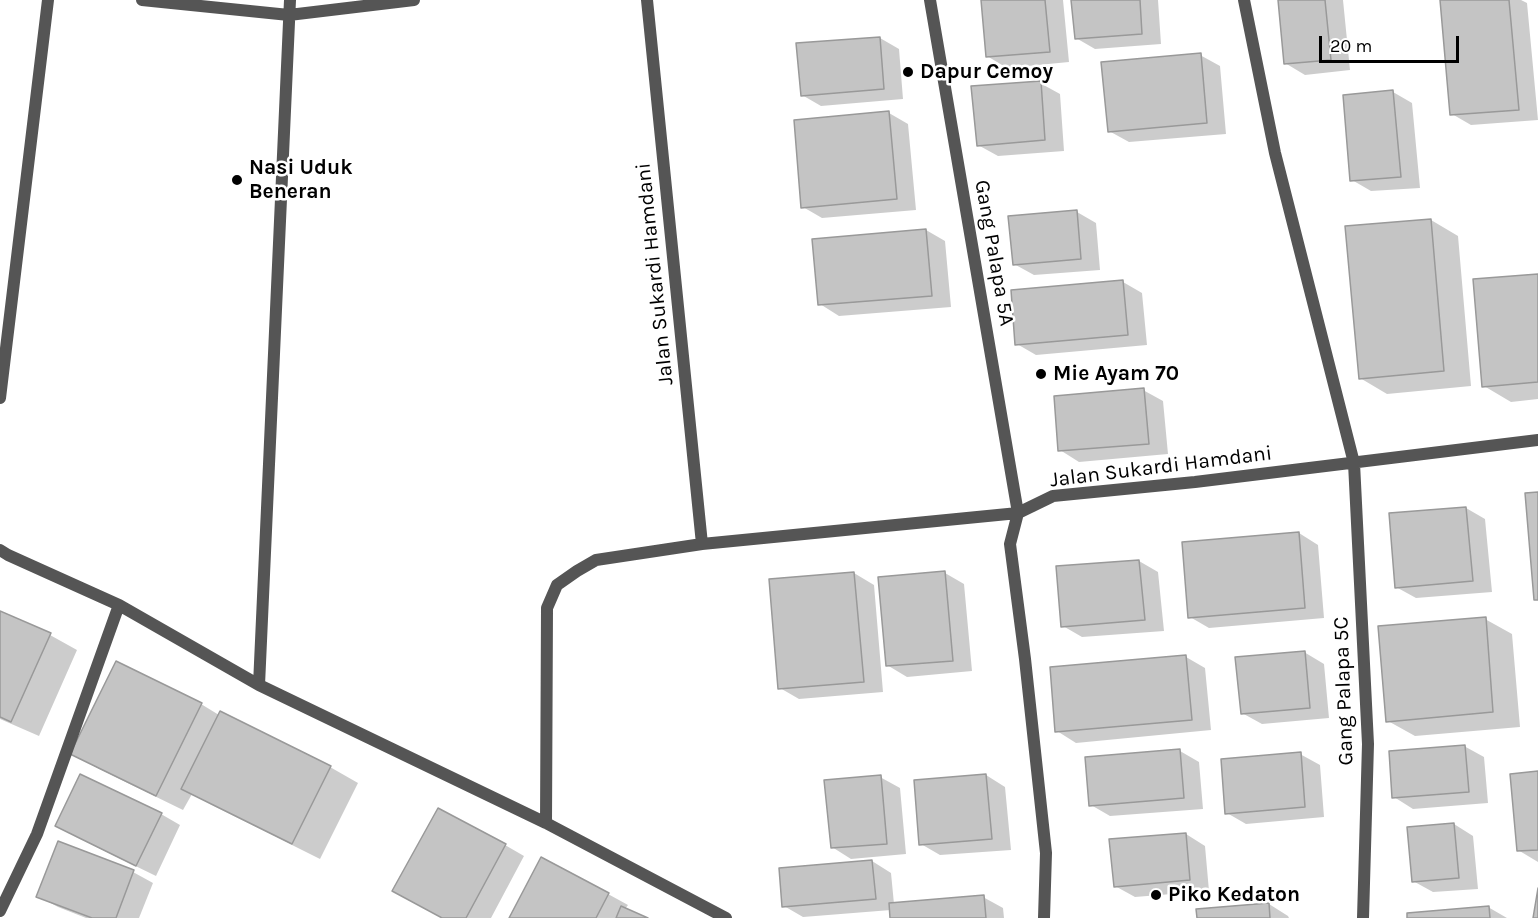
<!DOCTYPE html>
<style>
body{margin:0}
#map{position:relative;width:1538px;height:918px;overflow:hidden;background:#fff;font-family:Karla,sans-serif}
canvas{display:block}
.scale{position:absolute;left:1319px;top:36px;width:140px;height:27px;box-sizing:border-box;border:3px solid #000;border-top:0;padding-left:8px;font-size:18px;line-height:21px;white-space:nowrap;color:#000;-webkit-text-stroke:4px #fff;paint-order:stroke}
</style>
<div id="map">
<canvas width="1538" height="918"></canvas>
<div class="scale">20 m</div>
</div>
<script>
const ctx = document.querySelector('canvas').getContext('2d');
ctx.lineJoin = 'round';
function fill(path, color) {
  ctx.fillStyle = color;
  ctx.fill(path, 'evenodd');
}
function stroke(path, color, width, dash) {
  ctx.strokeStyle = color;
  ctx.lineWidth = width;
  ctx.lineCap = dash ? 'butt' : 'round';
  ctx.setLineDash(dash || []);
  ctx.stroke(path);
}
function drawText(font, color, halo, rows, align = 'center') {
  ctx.font = font + ' Karla,sans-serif';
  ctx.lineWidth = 5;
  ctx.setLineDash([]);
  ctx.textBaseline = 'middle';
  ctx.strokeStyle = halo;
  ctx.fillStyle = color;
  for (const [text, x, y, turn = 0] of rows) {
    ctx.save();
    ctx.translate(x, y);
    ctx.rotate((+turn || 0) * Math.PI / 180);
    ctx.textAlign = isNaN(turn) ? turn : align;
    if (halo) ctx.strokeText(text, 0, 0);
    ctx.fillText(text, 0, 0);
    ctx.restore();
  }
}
const shadow = new Path2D(`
 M982,0H1063L1069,62L1007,68L987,56Z
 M1073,0H1158L1161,44L1095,49L1076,38Z
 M1280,0H1343L1350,70L1305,75L1285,63Z
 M1442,0H1521L1527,3L1538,120L1471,125L1452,114Z
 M880,38L899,49L903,99L821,106L802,95Z
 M1200,55L1220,66L1226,134L1129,142L1109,131Z
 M1040,83L1060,94L1064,151L998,156L978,145Z
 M1393,92L1412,103L1420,188L1371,191L1352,180Z
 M889,113L908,124L916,210L822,218L803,207Z
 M1077,212L1096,223L1100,270L1034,275L1014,264Z
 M1431,220L1458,236L1471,386L1387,394L1360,378Z
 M926,230L945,241L951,307L839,316L820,304Z
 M1538,275V399L1511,402L1484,386Z
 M1123,282L1142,293L1147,345L1036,355L1017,344Z
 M1143,390L1163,401L1168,454L1079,462L1060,450Z
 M1466,508L1485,519L1492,592L1416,598L1396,587Z
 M1299,533L1318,545L1324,618L1209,628L1190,617Z
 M1139,561L1158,572L1164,631L1082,637L1063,626Z
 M854,573L874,585L883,692L799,699L780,688Z
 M945,573L964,584L972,671L907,677L887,665Z
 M0,612L50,635L77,650L39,736L0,719Z
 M1485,619L1512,634L1520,727L1415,736L1388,721Z
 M1304,652L1324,664L1329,718L1262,724L1242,713Z
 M1186,657L1205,668L1211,730L1076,743L1057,731Z
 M201,704L219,715L220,713L330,767L358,783L320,859L210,804L192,794L183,810L99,769L72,753Z
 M1464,746L1484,757L1488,803L1413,809L1394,797Z
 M1180,751L1199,762L1203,809L1110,816L1091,805Z
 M1300,754L1320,765L1324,817L1246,824L1227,813Z
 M1538,773V862L1518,850Z
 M986,775L1005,787L1011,850L940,855L921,844Z
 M880,777L900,788L906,854L851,859L832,847Z
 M161,814L180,825L156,876L76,837L57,825Z
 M1454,824L1473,836L1478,889L1433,892L1413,881Z
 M1186,834L1205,846L1209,891L1135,897L1115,886Z
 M59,843L133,872L153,883L139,918H86L58,907L38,896Z
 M505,845L524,856L491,918H443Z
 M872,861L891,873L894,904L983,897L1003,908L1004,918H892L891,910L803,917L784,906Z
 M608,894L628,905L625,909L645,918H511Z
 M1269,904L1288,916L1289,918H1199Z
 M1488,907L1507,918H1409Z`);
const building = new Path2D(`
 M981,0H1045L1050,52L986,57Z
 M1071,0H1140L1142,34L1075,39Z
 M1278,0H1325L1331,60L1284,64Z
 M1440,0H1509L1519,110L1450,115Z
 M880,37L884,89L801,96L796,43Z
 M1201,53L1207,123L1108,132L1101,62Z
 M1041,81L1045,140L977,146L971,86Z
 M1393,90L1401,177L1350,181L1343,95Z
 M889,111L897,199L801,208L794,120Z
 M1077,210L1081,259L1013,265L1008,216Z
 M1431,219L1444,371L1359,379L1345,226Z
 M926,229L932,296L818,305L812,239Z
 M1538,274V382L1482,387L1473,279Z
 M1123,280L1128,335L1015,345L1011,290Z
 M1144,388L1149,444L1058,451L1054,396Z
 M1538,492V600H1534L1525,493Z
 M1466,507L1473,581L1395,588L1389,513Z
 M1299,532L1305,608L1188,618L1182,542Z
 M1139,560L1145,620L1061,627L1056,566Z
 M945,571L953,661L886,666L878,577Z
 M854,572L864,682L778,689L769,579Z
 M0,611L51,633L11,722L0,717Z
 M1486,617L1493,712L1386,722L1378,626Z
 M1305,651L1310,708L1241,714L1235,657Z
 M1186,655L1192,720L1055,732L1050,667Z
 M116,661L202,703L156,796L70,754Z
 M220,711L331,766L292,844L181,789Z
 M1465,745L1469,792L1392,798L1389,751Z
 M1180,749L1184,798L1089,806L1085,757Z
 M1301,752L1305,807L1225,814L1221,759Z
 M1538,771V850L1517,851L1510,774Z
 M80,774L162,813L136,866L55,826Z
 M986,774L992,839L919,845L914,780Z
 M881,775L887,844L831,848L824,780Z
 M438,808L506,844L466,918H442L392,891Z
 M1454,823L1459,878L1412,882L1407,827Z
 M1186,833L1190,880L1114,887L1109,839Z
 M58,841L134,870L116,918H92L36,897Z
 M541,857L609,893L596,918H509Z
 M872,860L876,899L782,907L779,868Z
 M1538,888V918H1533Z
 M984,895L986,918H890L889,903Z
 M1269,903L1270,918H1197L1196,909Z
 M621,906L648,918H616Z
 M1489,906L1490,918H1407V913Z`);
const street = new Path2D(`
 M142,0L289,15L414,0
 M647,0L702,544
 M1244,0L1275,153L1354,463L1368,744L1363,918
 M0,398L48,0
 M0,550L8,555L119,605L259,685L546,823L726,918
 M259,685L290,0
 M546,823L547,608L557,585L577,571L596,560L702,544L1018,513L930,0
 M0,911L37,834L119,605
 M1044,918L1046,853L1025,659L1010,544L1018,513L1053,496L1195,482L1538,440`);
const markers = [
 [908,72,6,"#000"],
 [237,180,6,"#000"],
 [1041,374,6,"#000"],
 [1156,895,6,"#000"]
];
const poiNames = [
 ["Dapur Cemoy",920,72],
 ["Nasi Uduk",249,168],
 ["Beneran",249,192],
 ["Mie Ayam 70",1053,374],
 ["Piko Kedaton",1168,895]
];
const streetNames = [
 ["Gang Palapa 5A",994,253,80],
 ["Jalan Sukardi Hamdani",655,274,-96],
 ["Jalan Sukardi Hamdani",1161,467,-7],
 ["Gang Palapa 5C",1344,691,-92]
];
fill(shadow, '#0003');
fill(building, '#c4c4c4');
stroke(building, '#999', 1.5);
stroke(street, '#555', 12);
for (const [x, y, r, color] of markers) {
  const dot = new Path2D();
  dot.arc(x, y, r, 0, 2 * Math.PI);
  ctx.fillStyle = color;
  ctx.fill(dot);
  stroke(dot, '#fff', 2);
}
drawText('bold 21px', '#000', '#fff', poiNames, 'left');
drawText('21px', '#000', '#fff', streetNames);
</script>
